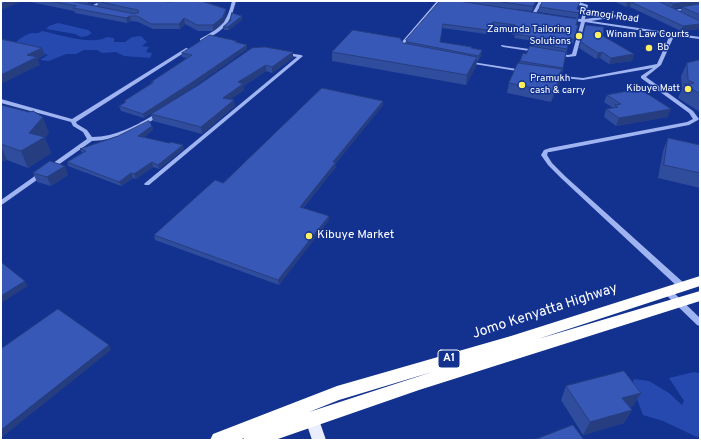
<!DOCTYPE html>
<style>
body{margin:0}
#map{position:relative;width:701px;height:441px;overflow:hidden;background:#13328f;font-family:Overpass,sans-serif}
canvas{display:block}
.frame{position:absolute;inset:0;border:2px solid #fff;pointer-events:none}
</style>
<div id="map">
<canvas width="701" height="441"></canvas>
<div class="frame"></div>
</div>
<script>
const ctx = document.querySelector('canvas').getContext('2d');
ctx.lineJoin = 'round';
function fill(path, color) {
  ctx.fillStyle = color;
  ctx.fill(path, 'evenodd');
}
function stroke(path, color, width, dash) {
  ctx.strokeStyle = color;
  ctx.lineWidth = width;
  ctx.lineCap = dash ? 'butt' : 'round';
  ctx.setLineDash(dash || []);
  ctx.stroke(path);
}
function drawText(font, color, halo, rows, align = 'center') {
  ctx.font = font + ' Overpass,sans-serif';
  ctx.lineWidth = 3;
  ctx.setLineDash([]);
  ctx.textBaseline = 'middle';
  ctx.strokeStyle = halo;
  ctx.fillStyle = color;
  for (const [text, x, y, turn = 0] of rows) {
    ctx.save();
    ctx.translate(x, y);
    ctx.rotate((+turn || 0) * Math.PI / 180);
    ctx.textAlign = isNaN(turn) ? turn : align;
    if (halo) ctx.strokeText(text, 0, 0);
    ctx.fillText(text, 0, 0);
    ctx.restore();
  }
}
const green = new Path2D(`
 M58,23L88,30L92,33L87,36L81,37L75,34L46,29L49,26Z
 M42,31C58,34 93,46 107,37L114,38V42H125L132,37L141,36L147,42L142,46L149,47L146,52L152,53L150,58L124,56L116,52L102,53L97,50H84L76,54H66L49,61L40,60L48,55L23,47L27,44L15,43C19,39 26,34 32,33C37,33 38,34 42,31Z
 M694,372L700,373V436L697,437L663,421L643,415L637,399L629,390L634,379L649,381L669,393L682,405L684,401L669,378Z`);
const minor = new Path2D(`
 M101,1H106L90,9L87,8Z
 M232,1H236C231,19 228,27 212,36C208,38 205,41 200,41V39C221,27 226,25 232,1Z
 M437,1H441L404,44L407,49L403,50L400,44Z
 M539,1H543L535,15H533L532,14Z
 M566,1L579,2L588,5L585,19L621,14H622V16L591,21L700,37V39L674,36L661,65L646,77L693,111L699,119L698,120L689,125L550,152H548L547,155L552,163L566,177L685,284L686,286L685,288H679L562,179L548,165L541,155L544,150L550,148L687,122L693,119L689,113L641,78V76L653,68L583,80L553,77L551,76L553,75L583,78L657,64L670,35L585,22L576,56L568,57L554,55V53H556L568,55L572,54L581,22L568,19L570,18L581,19L585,7Z
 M700,6V8L670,12L668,11Z
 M501,45L536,50L538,51L536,52L503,47L501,46Z
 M186,48L190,49L76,122L77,124L87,130L92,137C116,137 137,125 157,113H161V115C139,129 118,140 92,141L3,204L1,205V200L87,139L83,132L73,126L71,122L1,103V99L72,119Z
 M281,52L301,55L303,56L149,185H145L144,184L145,183L297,57L281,54Z
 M466,61L523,70L525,71L523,72L468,63H466Z
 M668,289L671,290L700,318V326L697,325L665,294L664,292L665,290Z`);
const major = new Path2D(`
 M312,413L317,414L326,440H312L305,419L307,414Z`);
const highway = new Path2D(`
 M700,276V286L538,339L700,291V301L419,390L275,440H243L244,438L240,440H210L213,434L337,386L511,336ZM432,372L309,412L339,400Z`);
const wall = new Path2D(`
 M25,1H173V2L212,1L211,2L210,1L211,2L209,3L226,9V14L224,22L213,31H198L185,24L180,29H153L138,22L131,21L127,23L75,13L74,11ZM97,2L98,6L88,4Z
 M440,1H537L532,11L489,6L578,25L573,44L569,41L560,83L551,102L507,93L509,83L520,61L532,46L534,41L514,38L515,35L511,34L512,29L492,26L486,34L442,28L440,42L472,47V48L482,50V55L478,61H477L476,66L466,85L332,61V52L403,43H406V40Z
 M580,1L577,10H580L578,18L538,12L540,7Z
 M614,1H700V29L681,31L630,7H626ZM682,7L680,12L673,8Z
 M243,19L229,30H224L223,27Z
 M586,25L603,36L634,54L632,61L609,64L600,58L596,59L579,48Z
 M237,41V42L247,45V49L192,88L144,118L121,111L119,106L125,103L124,101L152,84L151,82L187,58L182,57V53Z
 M293,52V58L272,73L266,71L244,86V90L231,99L235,106L202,134L153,121L151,114Z
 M700,60V112L678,98L682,89L681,76L687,63Z
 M607,95L668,117L616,126L604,117L606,109L613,108L604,102Z
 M383,101V105L336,163V167L303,208L329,216V220L279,285L155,240L154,235L223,183Z
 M1,105L49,133L45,138L51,153L28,168L7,160L1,162Z
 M152,126L153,130L144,137L184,149L159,169L153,167L136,179L133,178L121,186L68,166L67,162L82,153L80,149Z
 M668,138L700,145V188L658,178L663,151Z
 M65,166L68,175L51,186L37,182L33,173Z
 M566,386L641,393L633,406L630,407L632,410L624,423L583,435L561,400Z`);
const shadedWall = new Path2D(`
 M8,1H23L1,10V4Z
 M87,1H102H96L97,2L88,4Z
 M205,1H210L211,2L205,7L204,2Z
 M536,1H537L532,11L533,6Z
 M692,1H700V5L671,8L673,4Z
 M627,2H631L630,7H626Z
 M226,9V14L224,22L213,31V25Z
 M130,16L131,21L127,23L126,18Z
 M242,16L243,19L229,30L228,27Z
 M184,18L185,24L180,29L179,24Z
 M493,22L492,26L486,34L487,30Z
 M700,24V29L681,31L683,26Z
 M247,45V49L192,88L144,118L143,114Z
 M42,48L45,55L38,59L40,65L1,84V75L27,55Z
 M482,50V55L478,61L479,56Z
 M293,52V58L272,73V67Z
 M602,52L600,58L596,59L598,53Z
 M634,54L632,61L609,64L611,58Z
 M477,57L476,66L466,85L467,75Z
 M266,65V71L244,86V90L224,104L223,98L238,82Z
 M562,73L560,83L551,102L554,92Z
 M234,100L235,106L202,134L201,127Z
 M383,101V105L336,163V167L300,211V207L333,162Z
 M671,109L668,117L616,126L619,118Z
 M43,117L49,133L45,138L51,153L28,168L21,151L29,133Z
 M152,126L153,130L140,140L138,136Z
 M183,145L184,149L159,169L158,165Z
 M1,146L7,160L1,162Z
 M152,162L153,167L136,179L134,174Z
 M65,166L68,175L51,186L47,177Z
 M131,173L133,178L121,186L119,182Z
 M329,216V220L279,285L278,280Z
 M25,281L28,286L1,303V296Z
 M109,345L111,350L1,438V430Z
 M641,393L633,406L615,411L622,398Z
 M632,410L624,423L583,435L590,422Z`);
const building = new Path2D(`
 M1,1H8L1,4Z
 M50,1H70L135,14L139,12L138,10L96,1H165L167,2L180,1H194L199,2L198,1H205L204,2L226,9L223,17L213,25H197L184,18L179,24H151L137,16H130L126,18L73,8L76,6Z
 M440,1H458L578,19L576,25H578L574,40L570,37L567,49L532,43L536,37L515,34L516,31L512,30L515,25L493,22L487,30L443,24L440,42L472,47L471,48L482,50L479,56L408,42L406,40Z
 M495,1H536L533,6Z
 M543,1H580L577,9L580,10L579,13L540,7Z
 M625,1H658L700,21V24L683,26L631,2H627Z
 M668,1H692L673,4Z
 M700,4V15L682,7Z
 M232,13L242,16L228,27H223L230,21Z
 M586,25L604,27L603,36L634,54L611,58L602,52L598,53L581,42Z
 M353,30L400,38L403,43L477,57L467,75L332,52Z
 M210,35L237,41L235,42L247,45L191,83L143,114L119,106L126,102L124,101L154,82H151L192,55L182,53Z
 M1,39L42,48L27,55L37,57L1,75Z
 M530,46L566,52L563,68L520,61L523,53L526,54Z
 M265,47L293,52L272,67L266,65L238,82L243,84L223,98L234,100L201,127L151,114L197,86L252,48Z
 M700,60V94L684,84L694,83L688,80L687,63Z
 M518,63L562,69L560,73H562L554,92L509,83Z
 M322,88L383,101L333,162H336L300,207L329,216L278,280L154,235L215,180L223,183Z
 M640,89L671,109L619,118L606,109L618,107L615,105L621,104L607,95Z
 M1,105L29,112L33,111L43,117L29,133L45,137L21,151L1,144Z
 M149,121L152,126L138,136L169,143L171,142L183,145L158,165L152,162L134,174L131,173L119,182L67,162L86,151L80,149L118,136Z
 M668,138L700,145V173L664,165Z
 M50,161L65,166L47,177L33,173Z
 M1,262L25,281L1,296Z
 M58,309L109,345L1,430V349Z
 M624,371L641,393L622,398L632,410L590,422L566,386Z
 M573,425L584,440H534Z`);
const markers = [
 [598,35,4,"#fff05f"],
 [579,36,4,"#fff05f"],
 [649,48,4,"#fff05f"],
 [522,85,4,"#fff05f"],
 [688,89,4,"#fff05f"],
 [309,236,4,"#fff05f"]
];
const farStreetnames = [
 ["Ramogi Road",609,16,8]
];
const farPoinames = [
 ["Zamunda Tailoring",571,30,"right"],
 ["Solutions",571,42,"right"],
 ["Winam Law Courts",606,35],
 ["Bb",657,48],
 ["Pramukh",530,79],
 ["cash & carry",530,91],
 ["Kibuye Matt",680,89,"right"]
];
const shields = [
 [449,359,22]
];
const shieldNames = [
 ["A1",449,359]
];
const poiNames = [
 ["Kibuye Market",317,236]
];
const nearStreetnames = [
 ["Jomo Kenyatta Highway",545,312,-18]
];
fill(green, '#2549af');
fill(minor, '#9fb4f1');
fill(major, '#e9edff');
fill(highway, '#fff');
fill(wall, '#2f4c9d');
fill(shadedWall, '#263e80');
fill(building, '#3758b7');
stroke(building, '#263e80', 1);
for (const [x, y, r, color] of markers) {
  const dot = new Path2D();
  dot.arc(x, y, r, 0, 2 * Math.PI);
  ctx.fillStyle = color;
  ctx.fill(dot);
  stroke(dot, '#13328f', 1.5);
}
drawText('10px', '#fff', '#13328f', farStreetnames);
drawText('10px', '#fff', '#13328f', farPoinames, 'left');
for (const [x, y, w] of shields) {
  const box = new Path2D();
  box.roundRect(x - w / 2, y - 9, w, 18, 3);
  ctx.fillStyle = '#13328f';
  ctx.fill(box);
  stroke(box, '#fff', 1);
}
drawText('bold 11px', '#fff', null, shieldNames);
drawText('12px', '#fff', '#13328f', poiNames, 'left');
drawText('14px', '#fff', '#13328f', nearStreetnames);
</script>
